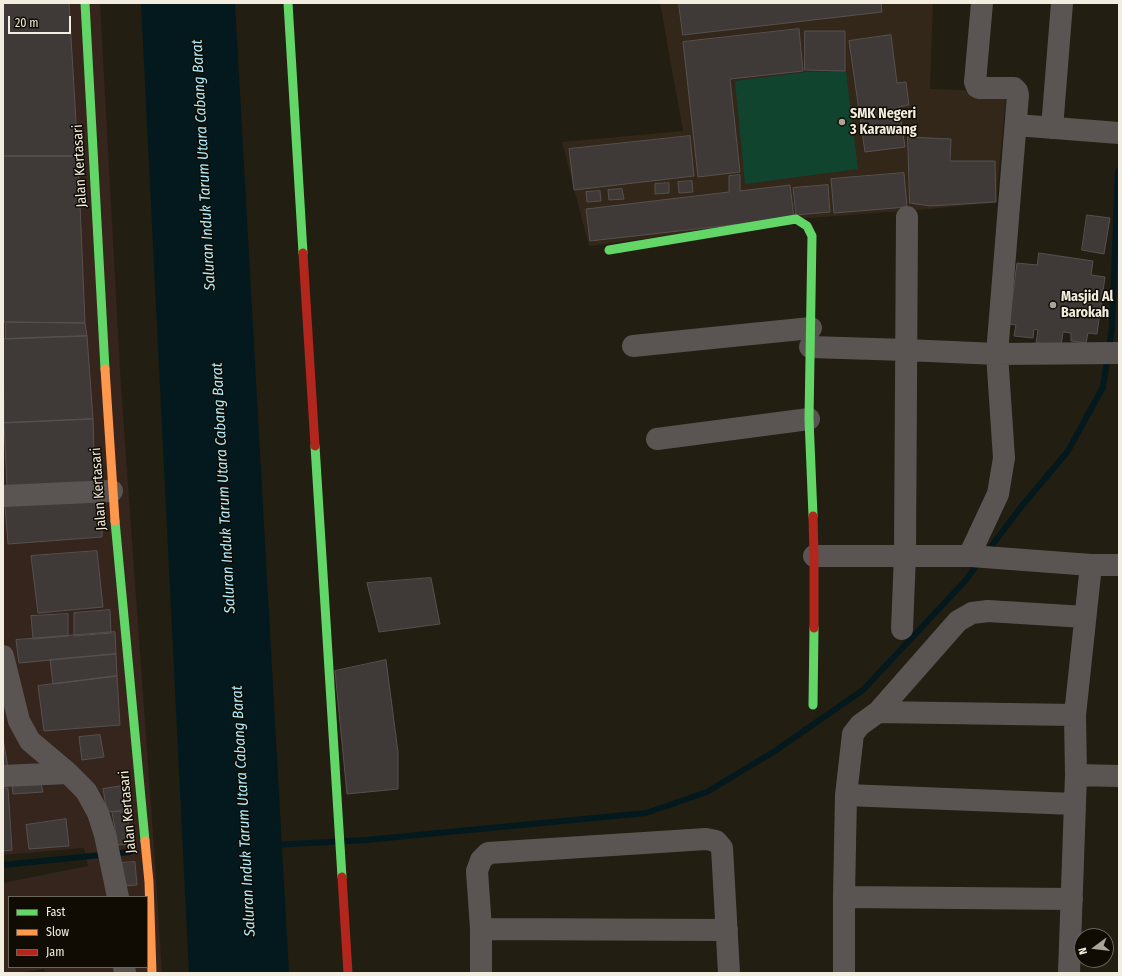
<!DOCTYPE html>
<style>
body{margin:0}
#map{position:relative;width:1122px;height:976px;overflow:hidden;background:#231e12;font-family:"Fira Sans Condensed",sans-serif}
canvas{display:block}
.frame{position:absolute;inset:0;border:4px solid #f2edde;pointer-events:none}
.legend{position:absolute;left:8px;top:896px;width:140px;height:72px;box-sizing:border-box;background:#100c04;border:1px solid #6a665b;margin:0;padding:5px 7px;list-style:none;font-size:12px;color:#f2edde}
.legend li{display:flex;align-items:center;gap:8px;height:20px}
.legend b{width:20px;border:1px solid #6a665b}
.north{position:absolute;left:1074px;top:928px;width:40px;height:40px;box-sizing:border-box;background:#100c04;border:1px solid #6a665b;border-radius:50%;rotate:255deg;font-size:11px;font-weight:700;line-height:16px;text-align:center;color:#f2edde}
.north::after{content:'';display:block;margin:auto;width:14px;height:18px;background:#aaa597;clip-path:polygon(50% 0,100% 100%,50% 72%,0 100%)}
.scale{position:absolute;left:8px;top:16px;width:63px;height:18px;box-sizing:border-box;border:2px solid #f2edde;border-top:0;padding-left:5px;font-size:12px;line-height:14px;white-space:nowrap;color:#f2edde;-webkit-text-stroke:3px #100c04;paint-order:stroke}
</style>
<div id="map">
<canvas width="1122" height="976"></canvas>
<div class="frame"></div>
<ul class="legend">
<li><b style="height:5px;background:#63d668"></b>Fast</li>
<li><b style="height:5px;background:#ff974d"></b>Slow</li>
<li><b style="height:5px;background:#b3261e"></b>Jam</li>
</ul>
<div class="north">N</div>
<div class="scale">20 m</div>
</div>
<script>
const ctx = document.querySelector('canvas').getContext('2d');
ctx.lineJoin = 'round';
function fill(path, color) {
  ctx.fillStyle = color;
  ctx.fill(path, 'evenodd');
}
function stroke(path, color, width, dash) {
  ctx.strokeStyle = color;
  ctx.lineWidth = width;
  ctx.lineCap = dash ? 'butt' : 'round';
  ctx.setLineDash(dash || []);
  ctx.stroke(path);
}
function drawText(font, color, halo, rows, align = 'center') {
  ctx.font = font + ' "Fira Sans Condensed",sans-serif';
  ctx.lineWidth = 3;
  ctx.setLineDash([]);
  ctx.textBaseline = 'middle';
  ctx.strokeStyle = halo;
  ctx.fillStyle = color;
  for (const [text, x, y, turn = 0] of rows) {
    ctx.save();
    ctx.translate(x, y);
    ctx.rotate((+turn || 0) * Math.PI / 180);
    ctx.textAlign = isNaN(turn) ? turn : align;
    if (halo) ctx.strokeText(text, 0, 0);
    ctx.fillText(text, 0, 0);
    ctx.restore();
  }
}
const commercial = new Path2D(`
 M3,3H100L121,387L155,862L162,973H45L44,969L18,973H3V883L88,866L84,848L3,855ZM9,897H147V967H9Z`);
const education = new Path2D(`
 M660,3H933L930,89L964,90L1006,97L996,202L931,209L796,219L589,246L562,142L683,131Z`);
const green = new Path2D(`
 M846,71L858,169L745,184L735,81L806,72Z`);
const water = new Path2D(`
 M141,3H235L289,973H189Z`);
const stream = new Path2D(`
 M987,552L1021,507L1068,451L1103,387L1112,328L1118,171L1119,170
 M274,845L366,840L646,813L707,792L775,751L863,690L965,581L980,561
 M3,865L130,852`);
const building = new Path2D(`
 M3,3H69L78,156H3Z
 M679,3H881L882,12L683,35Z
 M799,29L803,71L730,79L740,172L698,177L683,42Z
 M805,31H845V71L805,70Z
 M891,35L897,83L906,82L909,105L899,107L905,147L865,152L849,41Z
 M690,136L694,176L574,190L569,149Z
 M908,137L951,139L950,161H995L996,202L930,206L910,203Z
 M3,156H78L85,323L3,322Z
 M904,173L907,207L834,213L831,179Z
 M740,175V191L790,185L794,218L590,241L586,209L729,192V176Z
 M692,181L693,192L679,193L678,182Z
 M669,183V193L655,194V184Z
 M828,185L830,212L796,215L793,188Z
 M622,189L624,199L609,200L608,190Z
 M600,191L601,201L587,202L586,192Z
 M1087,215L1110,218L1104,254L1082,250Z
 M1039,253L1093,261L1091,275L1105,277L1097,334L1088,333L1086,343L1071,341V333L1063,332L1061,346L1036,343L1038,330L1034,329L1033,338L1014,336L1016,325L1009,324L1017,263L1037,265Z
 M6,322L85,323L87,336L6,339Z
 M87,336L93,419L4,423L3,339Z
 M93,419L95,482L7,486L4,423Z
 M103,498L102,537L8,544L5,505Z
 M97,551L103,607L38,613L31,556Z
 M431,578L440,624L379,632L367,583Z
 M110,610L111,633L74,636V613Z
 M68,614V636L33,639L31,616Z
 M115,632L116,654L19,663L16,640Z
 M116,654L117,676L53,684L50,660Z
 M386,660L398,752V789L347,794L335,671Z
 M117,676L120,725L44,731L38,686Z
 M100,735L104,757L82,760L79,737Z
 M3,739L8,768L3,769Z
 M41,783L43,792L13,794L12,785Z
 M128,785L131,810L107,812L103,789Z
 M3,788H8L12,850L3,851Z
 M127,811L132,844L118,845L112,812Z
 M66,819L69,846L29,849L26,825Z
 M135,862L137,885L123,886L120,863Z`);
const street = new Path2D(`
 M1016,125L1119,133
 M1052,128L1062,3
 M633,346L811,328
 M810,347L906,350L997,354L1119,353
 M657,439L809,419
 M3,496L112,491
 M814,556H971L1091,565H1119
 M969,556L998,494L1004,458L997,354L1018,95L1017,91L1014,88H980L977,87L975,82L982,3
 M902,629L905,555L907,217
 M3,656L19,721L30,741L68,773L86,791L98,813L105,835L118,897
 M878,712L1075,715
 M1076,775L1119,776
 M3,776L68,773
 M846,795L1074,804
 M844,897L1072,899
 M481,929L727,930
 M124,967L125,973
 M481,973V929L477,871L481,860L488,853L706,839L716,841L722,848L729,973
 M844,973V897L846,795L853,734L860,725L878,712L958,621L972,613L988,611L1085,617
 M1069,973L1076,775L1075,715L1091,565`);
const fast = new Path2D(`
 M85,3L105,369
 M288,3L303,253
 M609,250L796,219L807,226L812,236L809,419L813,516
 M315,446L342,877
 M115,521L145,841
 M813,705L814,628`);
const slow = new Path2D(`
 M105,369L115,521
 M145,841L149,882L152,973`);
const jam = new Path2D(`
 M303,253L315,446
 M813,516L814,556V628
 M342,877L348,973`);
const markers = [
 [842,122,4,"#aaa597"],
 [1053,305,4,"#aaa597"]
];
const poiNames = [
 ["SMK Negeri",850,114],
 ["3 Karawang",850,130],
 ["Masjid Al",1061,297],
 ["Barokah",1061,313]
];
const streetNames = [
 ["Jalan Kertasari",80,166,-93],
 ["Jalan Kertasari",99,489,-94],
 ["Jalan Kertasari",128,812,-95]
];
const waterNames = [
 ["Saluran Induk Tarum Utara Cabang Barat",204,165,-93],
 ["Saluran Induk Tarum Utara Cabang Barat",224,488,-93],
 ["Saluran Induk Tarum Utara Cabang Barat",244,811,-93]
];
fill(commercial, '#35251c');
fill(education, '#322719');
fill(green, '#11442f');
fill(water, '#04191d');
stroke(stream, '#04191d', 6);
fill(building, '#3f3a38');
stroke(building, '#565050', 1);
stroke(street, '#5a5553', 22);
stroke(fast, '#63d668', 9);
stroke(slow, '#ff974d', 9);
stroke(jam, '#b3261e', 9);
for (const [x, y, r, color] of markers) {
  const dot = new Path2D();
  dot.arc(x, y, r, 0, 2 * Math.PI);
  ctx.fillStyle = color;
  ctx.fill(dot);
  stroke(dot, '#100c04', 1.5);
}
drawText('bold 14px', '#f2edde', '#100c04', poiNames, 'left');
drawText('14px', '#f2edde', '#100c04', streetNames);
drawText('italic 15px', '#aeeefd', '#100c04', waterNames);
</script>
